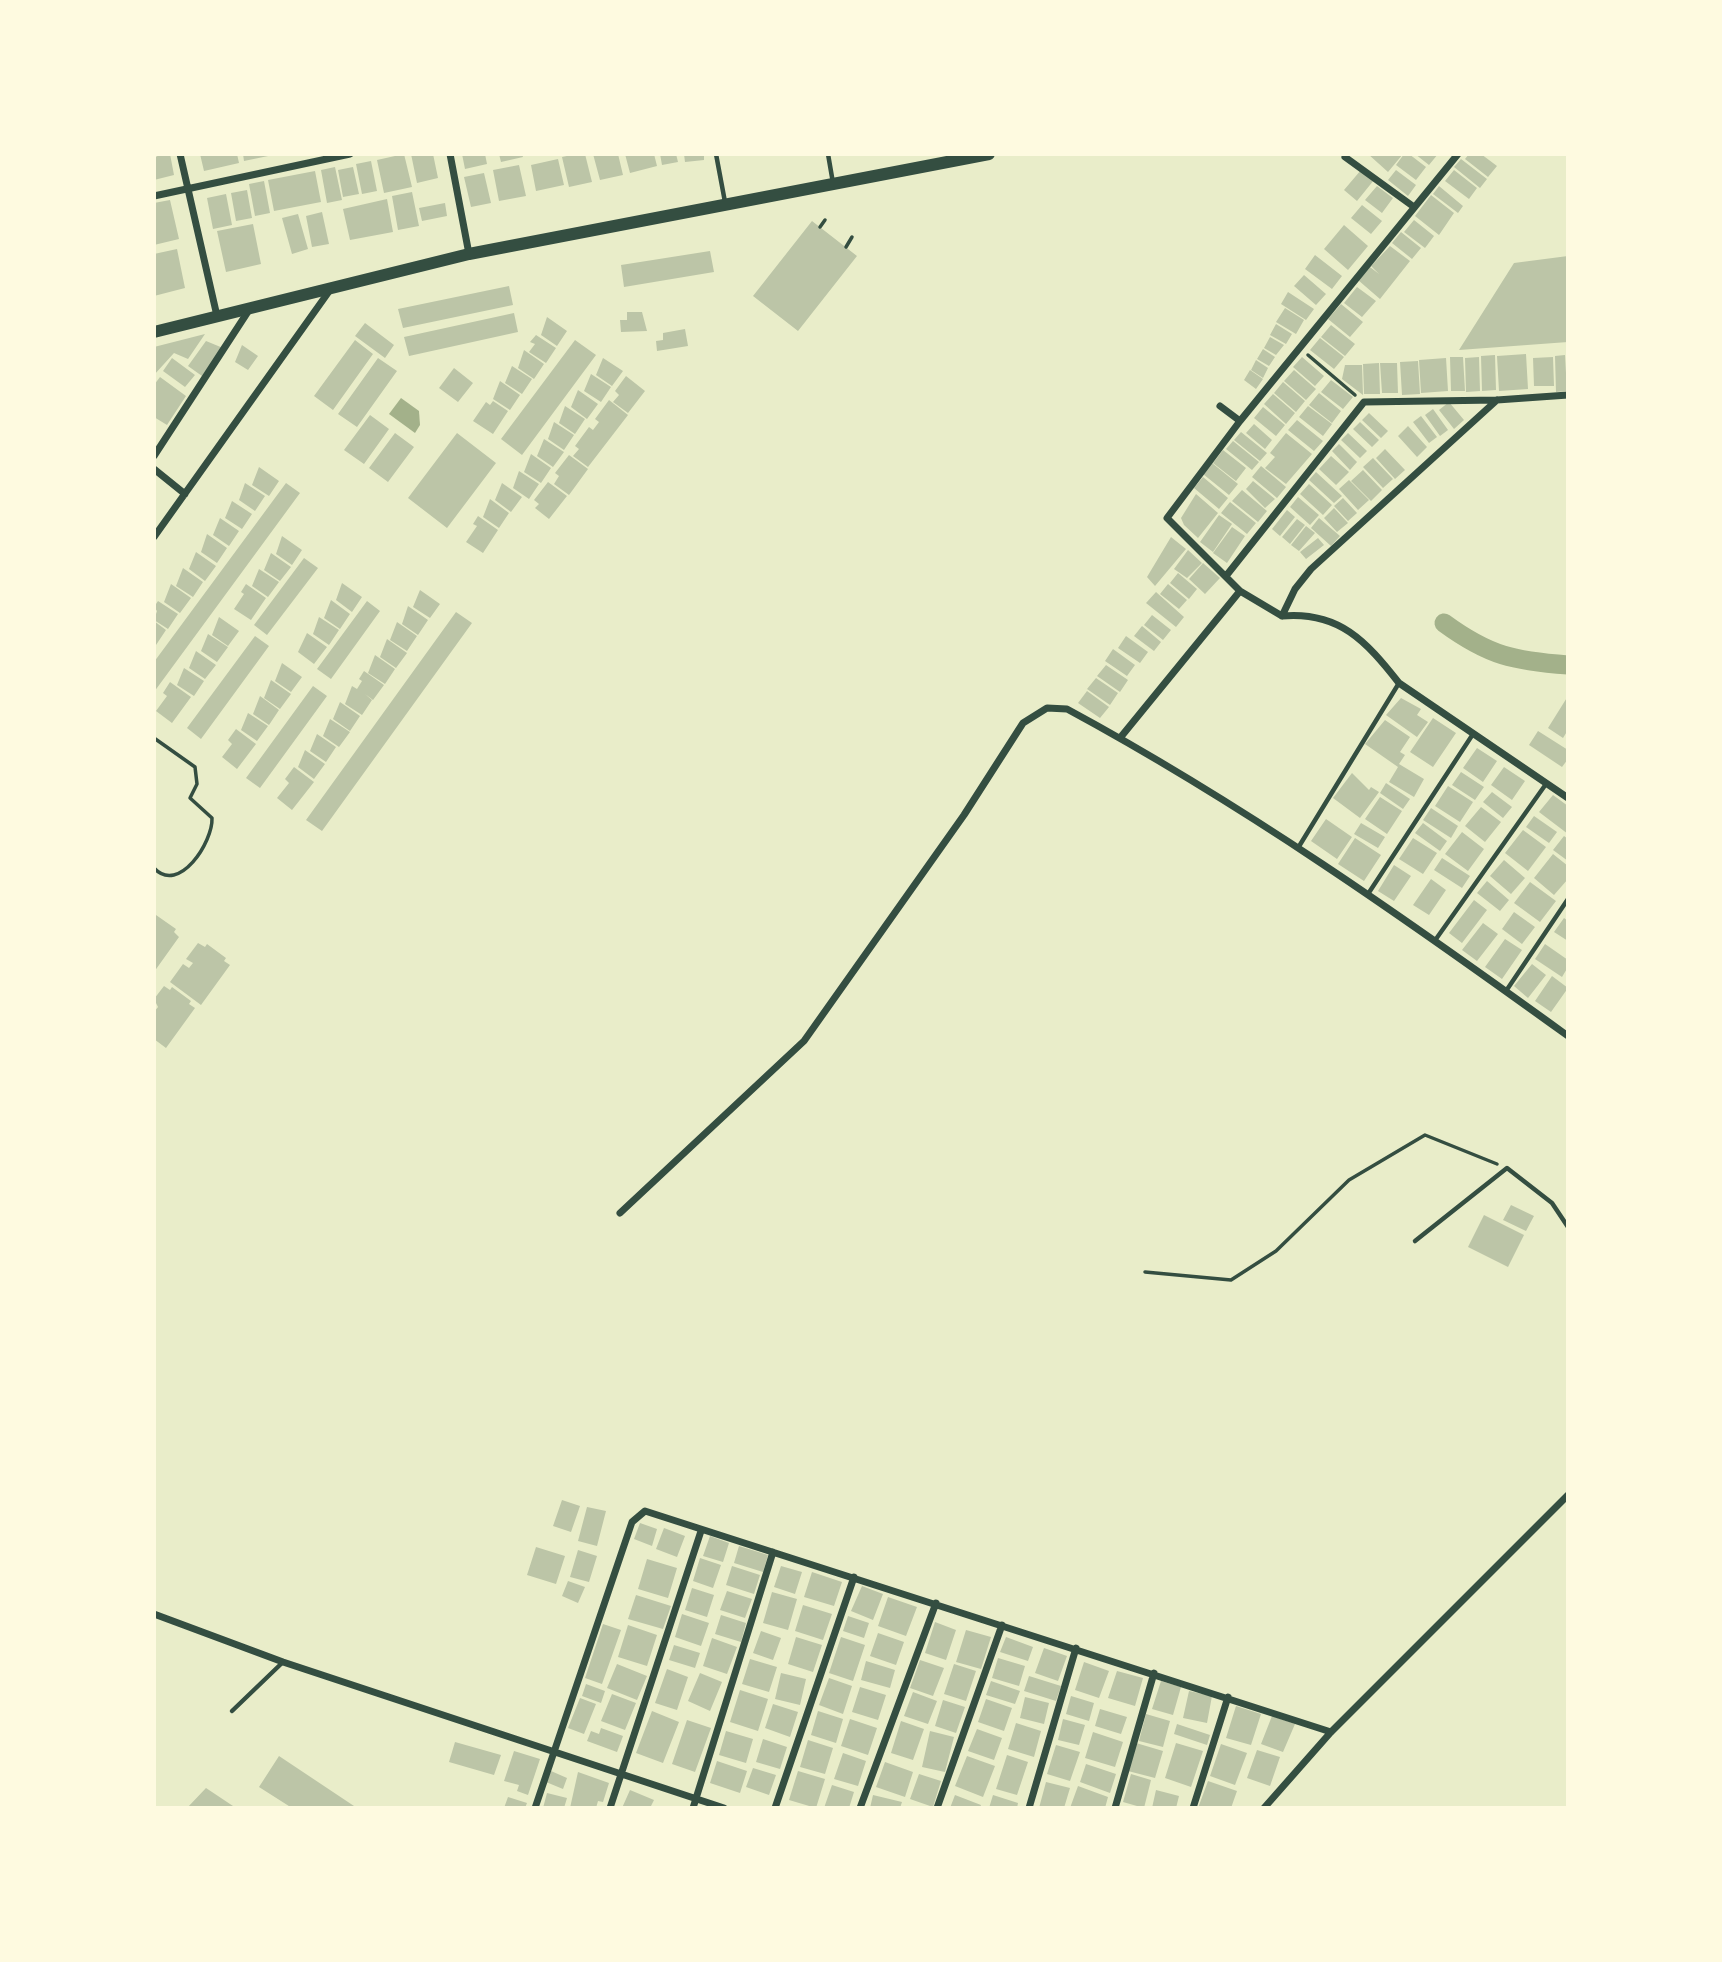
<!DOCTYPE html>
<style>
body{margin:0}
#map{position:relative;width:1722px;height:1962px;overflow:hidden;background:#e9edc9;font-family:"PT Serif",serif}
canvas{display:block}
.frame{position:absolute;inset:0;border:156px solid #fefae0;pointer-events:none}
</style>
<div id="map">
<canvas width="1722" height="1962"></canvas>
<div class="frame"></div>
</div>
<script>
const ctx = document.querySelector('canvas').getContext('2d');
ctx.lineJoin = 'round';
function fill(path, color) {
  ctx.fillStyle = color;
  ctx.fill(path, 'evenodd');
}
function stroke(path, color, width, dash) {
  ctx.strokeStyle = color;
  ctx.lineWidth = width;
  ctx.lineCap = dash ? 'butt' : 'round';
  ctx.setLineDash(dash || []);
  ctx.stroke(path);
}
const water = new Path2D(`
 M401,398L419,411L420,425L415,433L389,414Z`);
const canal = new Path2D(`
 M1444,623C1489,656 1514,661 1568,665`);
const building = new Path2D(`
 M161,154H170L174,175L154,180V158Z
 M200,154H237L239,163L204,171Z
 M243,154H273V155L244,161Z
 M404,154L412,187L384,193L377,160Z
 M411,154H433L438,178L417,183Z
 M462,154H485L487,164L465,169Z
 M499,154H522L523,157L501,162Z
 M576,154H585L592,182L569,187L562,157Z
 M593,154H618L623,175L600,180Z
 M625,154H654L657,166L630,173Z
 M660,154H676L678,162L662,165Z
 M684,154H704V160L685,162Z
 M1368,154H1403L1388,172Z
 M1404,154H1409L1426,167L1416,180L1396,165Z
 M1415,154H1438L1429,165Z
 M1469,154H1481L1497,166L1488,177L1465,159Z
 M558,159L564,185L536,191L531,165Z
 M1461,159L1487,179L1480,188L1454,167Z
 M371,161L377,191L362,194L356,164Z
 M519,165L526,196L499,201L493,170Z
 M335,167L342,200L327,203L321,170Z
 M353,167L359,194L343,197L338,170Z
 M1361,170L1374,180L1357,201L1344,190Z
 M1396,170L1416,185L1408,196L1388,180Z
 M1454,170L1477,188L1469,199L1445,181Z
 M315,171L321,202L274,211L268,180Z
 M484,173L491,203L471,207L464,177Z
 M264,181L270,213L255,216L249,184Z
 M1377,186L1393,198L1382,213L1365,200Z
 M1439,186L1463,206L1458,213L1433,194Z
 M247,190L252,218L236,221L231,193Z
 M412,192L419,226L398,230L392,196Z
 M226,194L232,225L213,229L207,198Z
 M1431,195L1454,213L1439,235L1415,216Z
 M387,199L393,232L350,240L343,209Z
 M170,200L179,239L154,245V203Z
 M445,203L447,216L422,221L419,208Z
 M1362,205L1382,221L1371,234L1351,218Z
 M322,212L329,244L312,247L306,216Z
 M298,214L308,249L292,254L282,218Z
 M1414,220L1434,236L1425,248L1404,232Z
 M812,221L857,256L798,331L753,296Z
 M253,224L261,264L226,272L217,231Z
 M1344,225L1368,246L1348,270L1324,249Z
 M1401,232L1421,248L1412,259L1392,243Z
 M1390,246L1410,261L1380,299L1358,280L1370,267L1379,274L1371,266Z
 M177,249L185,288L154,296V254Z
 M710,251L714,272L624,287L621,265Z
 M1315,255L1342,276L1332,289L1305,269Z
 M1568,256V342L1459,350L1514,263Z
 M1304,275L1326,294L1316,305L1294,286Z
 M509,286L513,305L403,328L398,309Z
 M1357,287L1376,301L1362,317L1344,303Z
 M1288,292L1314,309L1306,320L1281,304Z
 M1341,304L1363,322L1350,337L1328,319Z
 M1285,308L1304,320L1296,334L1276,322Z
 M627,312H642L647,331L621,332L620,320H627Z
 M514,313L518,332L409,356L404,337Z
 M547,317L567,331L557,346L541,335Z
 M365,323L394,345L385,358L355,336Z
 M1276,324L1292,334L1286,344L1270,335Z
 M1331,325L1355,344L1345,356L1321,337Z
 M685,329L688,346L657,351L656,341L663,340V333Z
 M205,334L188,359L174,353L154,375V347Z
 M536,335L556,348L546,363L529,352L535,344L530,342Z
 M1270,337L1284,345L1276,355L1264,348Z
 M1320,338L1344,357L1334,369L1310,350Z
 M355,340L373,354L333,410L314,396Z
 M575,340L596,355L522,455L501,439Z
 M206,341L223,348L202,376L188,366Z
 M242,345L258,356L248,370L235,362Z
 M1263,349L1275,357L1269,366L1257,359Z
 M524,350L544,364L534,379L518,368Z
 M1526,354L1528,389L1499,391L1497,356Z
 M1495,355L1496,390L1482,391L1481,356Z
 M1565,355L1567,391L1556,392L1555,356Z
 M1302,357L1324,376L1315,386L1293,367Z
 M1450,357H1463L1465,391H1451Z
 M1479,357L1480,391L1466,392L1465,358Z
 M1553,357L1554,386H1534L1533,358Z
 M172,358L195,375L185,387L163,371Z
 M378,358L397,371L357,427L338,414Z
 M603,358L623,371L612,386L596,375Z
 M1446,358L1448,391L1421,393L1419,360Z
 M1256,360L1268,368L1263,378L1251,370Z
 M1418,361L1420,394L1402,395L1400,362Z
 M1379,363L1380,394H1364L1363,364Z
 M1380,363H1397L1398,393H1382Z
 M1345,365H1362L1363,395L1342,379Z
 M512,366L532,379L522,394L505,383Z
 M454,368L473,383L458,402L439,388Z
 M1250,370L1263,379L1256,389L1244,380Z
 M1294,370L1316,389L1306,400L1284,381Z
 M591,374L611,387L601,402L584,391Z
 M626,376L645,391L628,413L613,402L619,395L615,391Z
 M160,377L186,396L167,425L154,417V385Z
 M1331,380L1353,397L1343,409L1321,392Z
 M500,381L520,395L510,410L493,399Z
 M1283,382L1305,401L1296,412L1274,393Z
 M578,390L598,404L587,419L571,407Z
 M1319,393L1341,411L1332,423L1309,405Z
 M1273,394L1295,413L1286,424L1264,404Z
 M609,400L628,415L588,467L573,456L579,449L575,446L589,427L593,430L599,422L595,419Z
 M493,401L508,411L493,434L473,421L486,402L490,405Z
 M1449,402L1464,420L1454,429L1439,410Z
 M565,406L585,419L575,434L559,423Z
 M1308,406L1332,424L1323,436L1299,417Z
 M1263,407L1285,425L1276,436L1254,418Z
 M1433,409L1448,430L1440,436L1425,415Z
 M1369,413L1388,431L1381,438L1362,420Z
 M370,415L389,429L364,464L344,450Z
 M1421,416L1437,437L1429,443L1413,422Z
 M1297,420L1323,441L1314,451L1288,430Z
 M554,422L574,435L564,450L548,439Z
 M1360,422L1379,440L1372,447L1353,429Z
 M1254,424L1272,440L1265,449L1246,433Z
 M1408,426L1427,447L1417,457L1398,436Z
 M1241,432L1267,453L1260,461L1234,440Z
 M395,433L414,447L388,482L369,468Z
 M457,433L496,463L447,528L408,498Z
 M1286,433L1312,454L1286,484L1265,468L1275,457L1270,453Z
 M1348,433L1367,451L1360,458L1341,440Z
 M544,439L564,452L553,467L537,456Z
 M1233,441L1259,462L1252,470L1226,449Z
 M1339,444L1357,462L1350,470L1332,451Z
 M1385,449L1405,470L1395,479L1376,458Z
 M1223,450L1246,468L1236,481L1213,463Z
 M531,454L551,468L541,483L524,472Z
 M569,455L588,469L569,495L554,484L559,476L555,473Z
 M1331,456L1349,472L1336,485L1319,469Z
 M1373,458L1393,479L1383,488L1363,467Z
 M1212,463L1238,484L1229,495L1203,474Z
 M1261,466L1286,487L1277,498L1252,477Z
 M259,467L279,481L269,496L252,485Z
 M1363,470L1382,490L1371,501L1351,481Z
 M519,471L539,484L529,499L513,488Z
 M1316,472L1342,496L1334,503L1309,480Z
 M1203,477L1228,498L1219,509L1194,488Z
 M1349,480L1369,500L1358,510L1339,489Z
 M1253,481L1275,499L1265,508L1246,489Z
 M548,482L567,496L549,519L535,508L539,504L534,500Z
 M245,483L265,496L255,511L239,500Z
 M286,483L300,493L154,692V662Z
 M502,483L522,497L511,512L495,500Z
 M1309,484L1332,505L1323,515L1300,494Z
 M1242,490L1267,511L1258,522L1232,501Z
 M1196,494L1218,513L1198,538L1184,525L1181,518Z
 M1298,497L1319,515L1310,525L1290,507Z
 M1343,498L1357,513L1348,521L1334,506Z
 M490,499L509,513L499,528L483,517Z
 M232,501L252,514L242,529L225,518Z
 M1230,502L1256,523L1247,534L1221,513Z
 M1334,508L1348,523L1337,532L1324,518Z
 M1287,510L1295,517L1280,536L1272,529Z
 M1219,515L1232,524L1213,552L1200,542Z
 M478,516L498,530L483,553L466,542L477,526L473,524Z
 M220,518L239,531L229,546L213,535Z
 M1319,518L1340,536L1331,546L1311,528Z
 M1297,519L1305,525L1290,544L1282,537Z
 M1306,526L1315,533L1299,551L1291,545Z
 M1232,527L1245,536L1227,563L1213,553Z
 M207,534L227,548L217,563L201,552Z
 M282,536L302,550L292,565L276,554Z
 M1171,537L1186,549L1155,586L1147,577Z
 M1318,538L1324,545L1306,559L1300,552Z
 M1188,550L1202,563L1187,578L1174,569Z
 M196,552L216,566L205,581L189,569Z
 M271,553L291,567L280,581L264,570Z
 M304,558L318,568L267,635L254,625Z
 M1203,563L1220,578L1205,594L1189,579Z
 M183,568L203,582L193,597L176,586Z
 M259,569L279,582L268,597L252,586Z
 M1178,573L1197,589L1189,599L1170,583Z
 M342,583L362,597L352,612L336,600Z
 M171,584L191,598L180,613L164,602Z
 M246,584L266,598L251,620L234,609L244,594L241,592Z
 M1168,584L1187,600L1179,609L1160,594Z
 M420,590L440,604L430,618L413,607Z
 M1156,592L1184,617L1176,627L1146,603Z
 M331,600L350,614L340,629L324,618Z
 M158,601L178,614L168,629L154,620L157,611L154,607Z
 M367,601L380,611L331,679L317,669Z
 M408,606L428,620L418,635L402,624Z
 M456,612L472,623L322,831L306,820Z
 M1152,615L1171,630L1163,640L1144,625Z
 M219,617L239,631L228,646L212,635Z
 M319,617L339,630L329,645L313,634Z
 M154,621L166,630L156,645L154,643Z
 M397,622L417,636L407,651L390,640Z
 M1142,626L1161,642L1154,651L1134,636Z
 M307,633L327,647L314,664L298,652Z
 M208,634L228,647L217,662L201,651Z
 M255,636L269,646L201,739L187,728Z
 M1126,636L1148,652L1140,663L1118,648Z
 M387,639L407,653L396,668L380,657Z
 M1113,649L1135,665L1127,676L1105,661Z
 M196,651L216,665L205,679L189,668Z
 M375,655L395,669L385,684L368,673Z
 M282,663L302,677L291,692L275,681Z
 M1106,665L1128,680L1120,692L1097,676Z
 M184,668L204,681L194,696L177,685Z
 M364,671L384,685L373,700L365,694L372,700L362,715L345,704L352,686L357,689L362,681L359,679Z
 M1096,678L1118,693L1110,705L1087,689Z
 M271,680L291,694L280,709L264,698Z
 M170,682L191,697L172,723L156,711L167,696L163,693Z
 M313,686L327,696L260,788L246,778Z
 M1087,691L1109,707L1100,718L1078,703Z
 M260,696L279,710L269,725L253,714Z
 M1568,696V730L1563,738L1548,728Z
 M1401,698L1421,709L1417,715L1428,722L1417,737L1386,715Z
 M340,702L360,716L350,731L333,719Z
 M248,713L268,726L257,741L241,730Z
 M1433,718L1456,733L1433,767L1410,752Z
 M330,719L350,732L339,747L323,736Z
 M1385,720L1410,737L1400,752L1405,755L1399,764L1424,779L1414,797L1389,782L1398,767L1365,744Z
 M236,729L256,744L237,769L222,757L232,744L228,740Z
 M1538,731L1568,750V759L1562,767L1529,745Z
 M317,734L336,747L326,762L310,751Z
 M1477,748L1497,761L1483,782L1463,768Z
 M305,750L325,764L314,779L298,767Z
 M294,767L314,782L292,810L277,798L289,783L285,779Z
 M1504,767L1525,781L1512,800L1491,785Z
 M1461,772L1484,787L1475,800L1452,785Z
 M1352,773L1369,790L1371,787L1379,792L1360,818L1333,798Z
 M1386,783L1410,799L1403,809L1380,793Z
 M1448,786L1473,802L1460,822L1435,806Z
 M1492,792L1512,807L1503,818L1483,802Z
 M1553,795L1568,806V834L1539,812Z
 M1380,797L1402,811L1387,834L1365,819Z
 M1481,807L1501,822L1485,842L1465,826Z
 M1431,808L1458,826L1451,838L1423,820Z
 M1534,816L1557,832L1549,843L1526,827Z
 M1326,819L1352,837L1337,859L1311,841Z
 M1361,823L1385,837L1378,848L1354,834Z
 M1423,823L1447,841L1440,851L1415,833Z
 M1523,830L1546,847L1528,871L1505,853Z
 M1462,832L1484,849L1468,871L1445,854Z
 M1564,836L1568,839V861L1553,850Z
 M1355,838L1381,855L1364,881L1338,864Z
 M1413,838L1437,853L1423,874L1399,859Z
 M1553,854L1568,866V879L1554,895L1534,878Z
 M1442,858L1470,876L1462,888L1434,870Z
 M1504,860L1525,878L1511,894L1490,876Z
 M1394,865L1411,876L1394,901L1378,891Z
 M1431,879L1446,890L1429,915L1413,905Z
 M1487,881L1509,900L1500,911L1477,893Z
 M1530,882L1556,901L1540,922L1514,903Z
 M1474,900L1487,910L1462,943L1449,933Z
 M1514,912L1535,927L1522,944L1502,929Z
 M156,915L176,929L174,932L179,937L154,972Z
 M1564,918L1568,921V941L1554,932Z
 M1483,923L1498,934L1477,961L1462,950Z
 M1505,939L1522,950L1502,979L1485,967Z
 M198,943L205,947L207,944L226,958L224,961L230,965L201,1005L170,982L183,964L189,968L193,963L186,959Z
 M1545,944L1568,960V967L1562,977L1535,959Z
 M1532,964L1546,975L1528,998L1514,986Z
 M1552,976L1568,988L1551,1012L1535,1001Z
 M164,986L170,990L172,987L191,1001L189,1004L195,1008L166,1048L154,1039V1012L158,1007L154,999Z
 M1511,1205L1534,1216L1526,1231L1503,1220Z
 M1484,1215L1524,1235L1508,1267L1468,1247Z
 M562,1500L580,1506L571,1532L553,1526Z
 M587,1507L606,1511L597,1546L578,1541Z
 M640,1523L657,1529L652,1546L634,1539Z
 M664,1528L685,1536L677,1557L656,1549Z
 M710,1536L729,1543L723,1562L703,1556Z
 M739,1546L768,1555L763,1572L734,1563Z
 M536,1547L565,1556L556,1584L527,1575Z
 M578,1550L597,1556L589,1582L570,1577Z
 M700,1558L721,1565L713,1588L693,1581Z
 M647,1559L677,1568L668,1598L638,1589Z
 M732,1566L760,1575L754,1594L726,1585Z
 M781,1566L802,1572L795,1594L774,1587Z
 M812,1572L842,1582L834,1606L804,1597Z
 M568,1581L585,1587L578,1603L562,1596Z
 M862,1586L883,1594L873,1620L851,1611Z
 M692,1588L714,1595L707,1617L685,1610Z
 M727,1591L752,1599L745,1618L720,1610Z
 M772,1592L797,1599L788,1630L763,1623Z
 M636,1595L671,1606L663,1629L628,1619Z
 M888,1597L917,1607L906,1636L878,1626Z
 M803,1605L832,1614L823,1640L795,1631Z
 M682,1614L709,1623L701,1646L675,1637Z
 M721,1615L746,1623L741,1642L715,1634Z
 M848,1616L869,1623L864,1638L843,1631Z
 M935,1622L956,1630L946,1660L925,1653Z
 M603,1624L621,1630L602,1684L585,1678Z
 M628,1625L657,1635L647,1666L618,1657Z
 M966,1630L991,1637L981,1669L956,1662Z
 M761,1631L781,1638L773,1660L753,1653Z
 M878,1633L904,1642L896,1665L870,1656Z
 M796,1637L822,1645L813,1672L788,1664Z
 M841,1637L865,1645L853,1681L829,1673Z
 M1006,1637L1033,1647L1028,1661L1000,1652Z
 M712,1638L737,1647L727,1674L703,1666Z
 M674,1645L700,1653L695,1668L669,1660Z
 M1044,1648L1067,1656L1058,1681L1035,1673Z
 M998,1658L1025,1666L1019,1686L992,1678Z
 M750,1659L777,1667L769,1692L742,1684Z
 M920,1660L944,1668L933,1696L910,1688Z
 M866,1661L895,1670L890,1688L861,1680Z
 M1084,1662L1109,1671L1099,1698L1075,1690Z
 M617,1664L647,1676L637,1700L607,1688Z
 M954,1664L976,1671L966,1701L944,1694Z
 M667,1669L688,1677L677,1710L655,1703Z
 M1117,1671L1143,1678L1135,1706L1108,1698Z
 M700,1673L722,1682L710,1711L688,1701Z
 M781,1673L806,1679L800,1705L775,1699Z
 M1029,1676L1061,1686L1056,1701L1024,1691Z
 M829,1678L852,1686L843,1714L819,1705Z
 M991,1681L1020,1691L1015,1704L986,1695Z
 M1161,1681L1181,1687L1173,1715L1152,1709Z
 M586,1684L605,1691L601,1703L582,1696Z
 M860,1687L886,1695L878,1720L852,1712Z
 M740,1690L768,1699L758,1731L730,1722Z
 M1189,1691L1212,1696L1207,1723L1183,1718Z
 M913,1692L937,1701L928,1724L904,1716Z
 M612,1694L636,1703L625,1730L601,1721Z
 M1071,1696L1094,1703L1089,1721L1066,1714Z
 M1025,1697L1049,1703L1044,1724L1020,1718Z
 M580,1698L596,1704L584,1734L568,1728Z
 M986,1699L1012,1708L1004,1731L978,1722Z
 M943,1700L965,1707L956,1733L935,1726Z
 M773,1704L798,1712L790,1737L765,1728Z
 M1236,1706L1261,1714L1251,1745L1226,1738Z
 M1100,1709L1127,1717L1121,1734L1095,1726Z
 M652,1711L679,1722L663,1763L636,1753Z
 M818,1711L843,1719L836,1743L811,1735Z
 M1146,1714L1170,1721L1163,1747L1139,1741Z
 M1272,1716L1295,1724L1283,1752L1261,1744Z
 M850,1719L877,1728L868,1755L841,1746Z
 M1063,1719L1085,1725L1079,1745L1058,1740Z
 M687,1720L711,1728L695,1772L672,1764Z
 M901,1721L924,1729L913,1760L891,1753Z
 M1016,1723L1041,1731L1034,1757L1008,1749Z
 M1177,1724L1210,1735L1207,1745L1174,1734Z
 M601,1728L623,1736L617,1752L587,1741L591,1731L599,1734Z
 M977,1729L1002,1738L994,1760L968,1751Z
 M726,1731L753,1739L746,1763L719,1755Z
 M930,1731L954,1737L945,1772L922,1767Z
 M1093,1732L1123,1742L1115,1767L1085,1758Z
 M763,1739L787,1747L780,1769L756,1762Z
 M808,1740L833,1748L825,1774L800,1767Z
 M455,1742L501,1755L494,1775L449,1762Z
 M1136,1743L1163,1751L1155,1778L1128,1771Z
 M1176,1743L1203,1751L1191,1787L1165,1778Z
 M1221,1744L1247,1753L1235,1785L1210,1776Z
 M1056,1745L1080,1752L1070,1781L1047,1774Z
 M1257,1750L1280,1757L1270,1786L1247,1778Z
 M514,1751L540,1759L528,1795L517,1791L519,1785L504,1781Z
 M843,1753L866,1761L858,1786L834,1779Z
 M1007,1755L1028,1762L1017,1795L996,1789Z
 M279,1756L357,1808H292L259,1787Z
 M967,1756L995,1766L983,1797L955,1786Z
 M717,1761L747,1771L740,1793L710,1783Z
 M885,1762L913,1772L905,1797L876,1787Z
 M1086,1764L1116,1774L1110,1793L1080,1782Z
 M753,1768L776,1775L769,1795L746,1787Z
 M551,1771L567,1778L563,1789L546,1782Z
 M798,1771L825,1779L816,1808L789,1800Z
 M578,1772L609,1783L603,1802L598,1801L596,1808H570Z
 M919,1774L941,1781L933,1807L910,1799Z
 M1131,1774L1151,1780L1144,1808L1123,1802Z
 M1208,1781L1237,1791L1231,1808H1198Z
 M1046,1782L1070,1788L1064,1808H1039Z
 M832,1785L854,1792L849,1808H824Z
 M1078,1786L1108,1797L1105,1808H1070Z
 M206,1788L236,1808H187Z
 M630,1790L654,1800L650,1808H622Z
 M1156,1790L1179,1796L1176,1808H1152Z
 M547,1793L567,1798L564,1808H543Z
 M873,1795L902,1802L900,1808H870Z
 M955,1795L981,1805L980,1808H950Z
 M993,1795L1018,1803L1017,1808H989Z
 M508,1797L527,1803L525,1808H504Z`);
const path = new Path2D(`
 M820,227L825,220
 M846,247L852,237
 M1308,355L1355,395
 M154,738L195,767L197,784L190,798L212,818C213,842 179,895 154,868
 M1145,1272L1231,1280L1276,1251L1349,1180L1425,1135L1497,1164`);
const service = new Path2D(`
 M716,154L725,202
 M828,154L833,183
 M1298,848L1399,683
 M1368,894L1473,734
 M1436,939L1546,784
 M1506,991L1568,899
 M1415,1241L1507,1168L1552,1203L1568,1227
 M232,1711L282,1663`);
const minor = new Path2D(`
 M180,154L217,316
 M450,154L469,254
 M1345,157L1414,207
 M154,196L350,154
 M1220,406L1240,421
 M154,456L249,310
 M154,469L185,494
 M154,537L330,290
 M1226,576L1364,402L1497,400L1568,395
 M1282,616L1240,591L1167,518L1240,421L1458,154
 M1282,616C1339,611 1366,641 1399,683L1568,798
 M1282,616L1295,589L1311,569L1497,400
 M1120,738L1240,591
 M620,1213L804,1041L964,815L1023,723L1047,708L1067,709C1243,804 1406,919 1568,1036
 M154,1614L283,1662L724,1808
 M535,1808L632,1522L645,1511L1331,1732
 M610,1808L701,1531
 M693,1808L773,1552
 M775,1808L854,1577
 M860,1808L936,1603
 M937,1808L1002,1625
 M1029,1808L1076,1648
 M1115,1808L1154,1673
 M1193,1808L1228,1697
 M1264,1808L1331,1732L1568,1495`);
const secondary = new Path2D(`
 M154,332L469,254L989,154`);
fill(water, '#a3b18a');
stroke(canal, '#a3b18a', 19);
fill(building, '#bcc5a7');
stroke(path, '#344e41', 3.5);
stroke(service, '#344e41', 4.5);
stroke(minor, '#344e41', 7);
stroke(secondary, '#344e41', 12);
</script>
